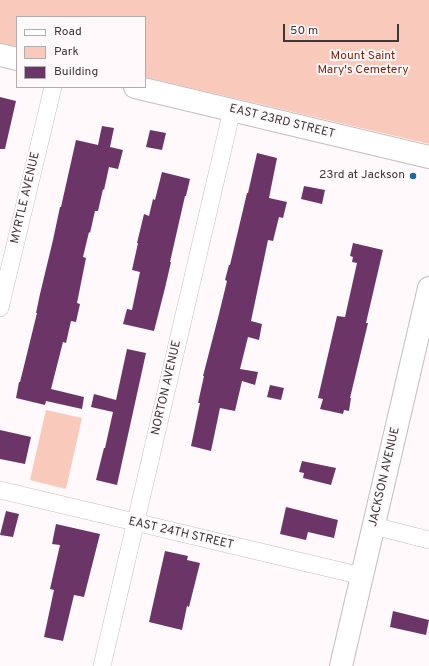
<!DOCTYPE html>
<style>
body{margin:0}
#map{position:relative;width:429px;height:666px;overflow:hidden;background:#fff9fb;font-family:Overpass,sans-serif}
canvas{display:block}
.legend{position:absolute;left:16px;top:16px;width:130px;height:72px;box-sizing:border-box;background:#fff9fb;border:1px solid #b1acad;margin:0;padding:5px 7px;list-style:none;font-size:12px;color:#3c3839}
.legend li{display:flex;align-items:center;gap:8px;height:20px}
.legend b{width:20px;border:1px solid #b1acad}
.scale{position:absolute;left:283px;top:24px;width:116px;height:18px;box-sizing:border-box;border:2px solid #3c3839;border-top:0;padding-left:5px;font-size:12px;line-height:14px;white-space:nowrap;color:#3c3839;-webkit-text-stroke:3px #fff9fb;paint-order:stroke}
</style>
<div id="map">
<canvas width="429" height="666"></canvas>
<ul class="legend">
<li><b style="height:5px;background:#fff"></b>Road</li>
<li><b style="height:11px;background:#f9c9bc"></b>Park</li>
<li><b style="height:11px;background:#6c3568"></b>Building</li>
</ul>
<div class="scale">50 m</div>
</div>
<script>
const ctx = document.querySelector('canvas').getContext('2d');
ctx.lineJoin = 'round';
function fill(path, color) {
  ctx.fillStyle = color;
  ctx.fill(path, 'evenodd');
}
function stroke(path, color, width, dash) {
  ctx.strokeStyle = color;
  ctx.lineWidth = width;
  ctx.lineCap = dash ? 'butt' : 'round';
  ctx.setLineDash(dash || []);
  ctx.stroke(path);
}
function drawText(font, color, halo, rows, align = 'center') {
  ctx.font = font + ' Overpass,sans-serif';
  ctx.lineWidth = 4;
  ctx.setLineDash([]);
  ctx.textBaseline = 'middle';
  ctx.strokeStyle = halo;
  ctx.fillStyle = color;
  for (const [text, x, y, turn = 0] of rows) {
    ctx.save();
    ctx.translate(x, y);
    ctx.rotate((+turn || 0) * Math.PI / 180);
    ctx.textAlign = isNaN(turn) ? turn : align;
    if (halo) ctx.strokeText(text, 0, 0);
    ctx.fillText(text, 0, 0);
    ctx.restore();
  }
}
const green = new Path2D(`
 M0,0H429V144L145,77V17H17V47L0,43Z
 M46,410L82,418L66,489L30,480Z`);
const building = new Path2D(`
 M0,97L16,101L5,149H0Z
 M102,126L114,128L110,147L123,150L118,169L109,167L104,190L103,189L98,211H95L90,233L89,232L83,257L86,258L77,303L80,304L76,322L71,321L66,343L63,342L51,389L84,397L82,409L46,401L45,405L16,398L19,382H20L24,366L37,313H36L40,294L53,240L60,207H61L76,140L98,145Z
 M150,130L166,133L162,150L146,147Z
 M257,153L277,158L269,198L287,202L283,218L279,217L273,241L268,240L251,321L262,324L259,340L248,337L240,369L258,372L255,385L242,381L235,411L220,408L211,451L191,446L200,403H198L204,376H203L219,314L227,281L225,280L229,265H230L247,193H248Z
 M162,172L190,179L186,196H185L170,262H171L165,288L154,331L123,324L127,309L132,310L140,272L132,270L138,243H137L144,214L149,216L153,199L155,200Z
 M304,186L325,190L322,204L301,199Z
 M353,243L383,250L366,323H368L350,398H351L349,411L344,410L343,414L320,409L323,399L318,398L337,316L345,317L357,263L352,262L353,257L350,256Z
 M127,349L146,353L117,485L96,480L104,448H105L113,412L91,407L94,394L116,400Z
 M270,385L284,388L281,400L267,397Z
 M0,430L31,437L25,464L0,459Z
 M302,461L336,468L331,485L303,478L304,473L299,472Z
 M286,507L338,520L334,538L308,532L306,540L280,534Z
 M6,511L19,514L13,537L0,535Z
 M56,524L100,534L84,597L74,595L63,641L44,637L54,590L50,589L60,545L52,544Z
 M165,551L188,556L187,560L200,563L189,607L187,606L182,630L149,622Z
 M393,611L429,620L426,635L390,627Z`);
const street = new Path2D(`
 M0,308L53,87
 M0,490L362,576
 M374,526L429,540
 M102,666L232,110`);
const secondary = new Path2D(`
 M0,55L17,59
 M135,87L429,157
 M341,666L429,288`);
const markers = [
 [413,176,4,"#1e699c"]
];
const parkNames = [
 ["Mount Saint",363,57],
 ["Mary's Cemetery",363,71]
];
const streetNames = [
 ["EAST 23RD STREET",282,122,14],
 ["MYRTLE AVENUE",26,198,-77],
 ["NORTON AVENUE",167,388,-77],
 ["JACKSON AVENUE",385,477,-77],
 ["EAST 24TH STREET",181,534,13]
];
const poiNames = [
 ["23rd at Jackson",405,176]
];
fill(green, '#f9c9bc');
fill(building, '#6c3568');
stroke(street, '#c6bcc0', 18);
stroke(secondary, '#c6bcc0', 24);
stroke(street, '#fff', 17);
stroke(secondary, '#fff', 22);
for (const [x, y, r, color] of markers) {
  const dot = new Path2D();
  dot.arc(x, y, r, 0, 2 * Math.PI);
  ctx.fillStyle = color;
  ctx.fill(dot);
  stroke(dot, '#fff9fb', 1.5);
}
drawText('12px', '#7f1f05', '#fff9fb', parkNames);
drawText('12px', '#3c3839', '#fff9fb', streetNames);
drawText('12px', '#3c3839', '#fff9fb', poiNames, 'right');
</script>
